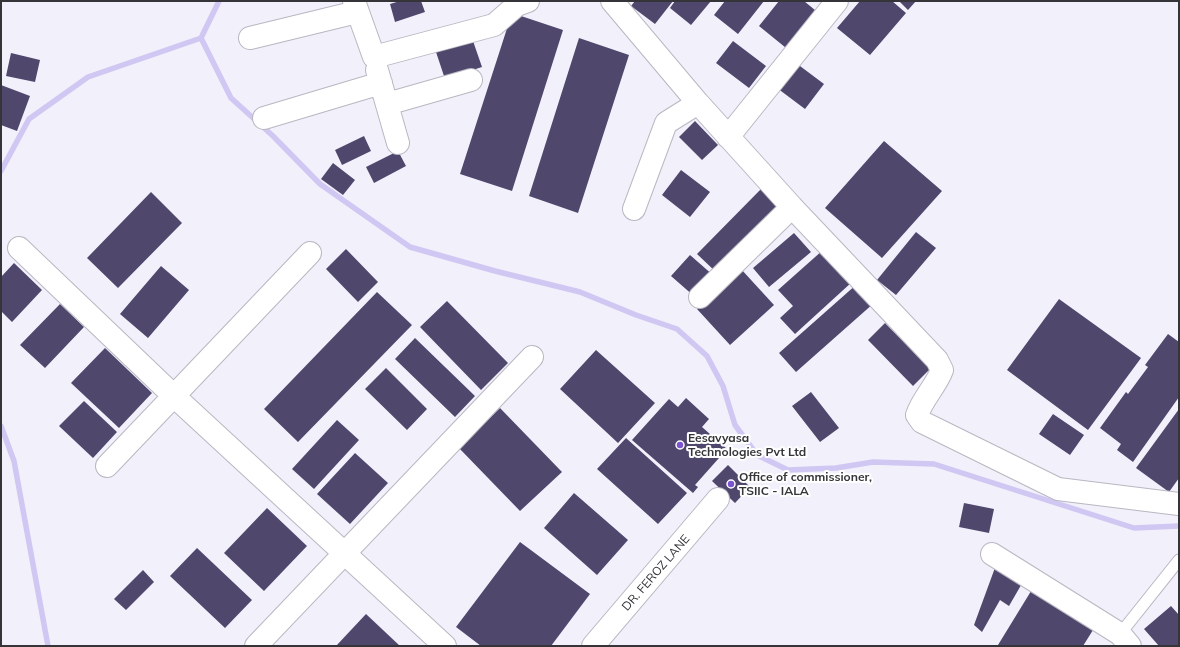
<!DOCTYPE html>
<style>
body{margin:0}
#map{position:relative;width:1180px;height:647px;overflow:hidden;background:#f2f0fb;font-family:Mulish,sans-serif}
canvas{display:block}
.frame{position:absolute;inset:0;border:2px solid #353438;pointer-events:none}
</style>
<div id="map">
<canvas width="1180" height="647"></canvas>
<div class="frame"></div>
</div>
<script>
const ctx = document.querySelector('canvas').getContext('2d');
ctx.lineJoin = 'round';
function stroke(path, color, width, dash) {
  ctx.strokeStyle = color;
  ctx.lineWidth = width;
  ctx.lineCap = dash ? 'butt' : 'round';
  ctx.setLineDash(dash || []);
  ctx.stroke(path);
}
function fill(path, color) {
  ctx.fillStyle = color;
  ctx.fill(path, 'evenodd');
}
function drawText(font, color, halo, rows, align = 'center') {
  ctx.font = font + ' Mulish,sans-serif';
  ctx.lineWidth = 4;
  ctx.setLineDash([]);
  ctx.textBaseline = 'middle';
  ctx.strokeStyle = halo;
  ctx.fillStyle = color;
  for (const [text, x, y, turn = 0] of rows) {
    ctx.save();
    ctx.translate(x, y);
    ctx.rotate((+turn || 0) * Math.PI / 180);
    ctx.textAlign = isNaN(turn) ? turn : align;
    if (halo) ctx.strokeText(text, 0, 0);
    ctx.fillText(text, 0, 0);
    ctx.restore();
  }
}
const stream = new Path2D(`
 M201,38L231,98L273,136L320,184L410,247L495,271L580,292L636,315L677,329L707,356L723,386L735,425L757,455L788,470L836,468L873,462L934,464L1134,528L1179,526
 M1,171L29,119L88,77L201,38L219,1
 M1,426L14,461L48,646`);
const building = new Path2D(`
 M400,1H421L425,12L395,22L390,4Z
 M635,1H673L655,24L631,6Z
 M675,1H711L691,25L670,8Z
 M725,1H764L738,34L714,15Z
 M779,1H804L821,15L791,52L759,26Z
 M860,1H892L906,13L870,55L837,28Z
 M899,1H916L908,10Z
 M512,13L563,30L512,191L460,174Z
 M579,38L629,55L578,213L529,196Z
 M473,41L482,67L445,79L436,52Z
 M733,41L766,66L749,88L716,63Z
 M11,53L40,60L35,82L6,76Z
 M796,63L824,84L805,109L777,88Z
 M1,85L30,96L17,131L1,125Z
 M695,121L718,145L702,160L679,137Z
 M364,136L371,151L342,165L335,150Z
 M884,141L942,191L882,258L825,208Z
 M398,151L406,166L374,183L366,167Z
 M333,163L355,180L343,195L321,179Z
 M681,170L710,192L690,217L662,195Z
 M762,188L781,208L717,273L697,254Z
 M151,192L182,223L118,288L87,258Z
 M916,232L936,248L896,295L877,280Z
 M794,233L811,252L769,287L753,268Z
 M346,249L378,282L358,302L326,269Z
 M823,250L852,282L795,334L780,318L793,306L778,290Z
 M690,255L714,276L695,297L671,276Z
 M14,263L42,290L12,322L1,311V277Z
 M161,266L189,290L148,338L120,314Z
 M741,269L774,305L730,345L697,309Z
 M857,284L874,303L796,372L779,353Z
 M377,292L412,325L298,442L264,409Z
 M1059,299L1141,358L1088,430L1007,370Z
 M447,301L508,363L481,390L420,327Z
 M60,304L84,327L45,368L20,345Z
 M885,323L930,369L913,386L868,340Z
 M1168,334L1179,342V397L1133,462L1117,450L1121,444L1100,428L1126,392L1128,394L1148,367L1145,365Z
 M415,338L475,396L455,417L395,359Z
 M105,348L152,393L119,428L71,383Z
 M596,350L655,403L618,443L560,389Z
 M386,368L427,409L407,430L365,389Z
 M811,392L839,428L820,442L792,406Z
 M686,398L709,419L702,427L727,449L695,485L698,487L693,493L632,440L669,399L678,407Z
 M84,401L117,432L93,458L59,426Z
 M500,408L562,472L520,511L459,448Z
 M1179,409V478L1169,492L1136,468Z
 M1053,414L1084,435L1070,455L1039,434Z
 M337,420L359,440L314,489L292,469Z
 M626,438L687,493L658,524L597,469Z
 M355,453L388,483L350,524L317,494Z
 M728,465L750,487L735,503L712,481Z
 M574,493L628,540L597,575L544,528Z
 M964,503L994,509L989,533L959,527Z
 M267,508L307,546L264,591L224,553Z
 M520,542L590,594L551,646H481L456,627Z
 M197,548L252,600L225,628L170,576Z
 M996,565L1024,580L1009,606L1000,600L982,632L974,625Z
 M143,570L154,582L126,610L114,599Z
 M1036,583L1098,622L1083,646L998,645Z
 M1171,606L1179,615V646H1159L1144,629Z
 M366,614L400,646H336Z`);
const lane = new Path2D(`
 M1120,634L1179,560`);
const street = new Path2D(`
 M354,1L374,57L494,25L517,5L528,1
 M612,1L698,103L792,207L937,360L942,370C936,386 923,398 917,415L922,422L1058,489L1179,504
 M250,38L357,12
 M377,70L398,143
 M387,104L471,80
 M264,118L381,83
 M728,137L837,1
 M634,209L666,123L698,103
 M19,248L175,397L445,646
 M700,297L792,207
 M107,466L310,253
 M992,554L1120,634L1130,646
 M256,646L532,357
 M593,646L718,499`);
const markers = [
 [680,445,4,"#7c55ce"],
 [731,484,4,"#7c55ce"]
];
const poiNames = [
 ["Eesavyasa",688,438],
 ["Technologies Pvt Ltd",688,452],
 ["Office of commissioner,",739,477],
 ["TSIIC - IALA",739,491]
];
const streetNames = [
 ["DR. FEROZ LANE",656,573,-49]
];
stroke(stream, '#d0c7f3', 5.5);
fill(building, '#50476d');
stroke(lane, '#b9b7c1', 13);
stroke(street, '#b9b7c1', 24);
stroke(lane, '#fff', 11);
stroke(street, '#fff', 22);
for (const [x, y, r, color] of markers) {
  const dot = new Path2D();
  dot.arc(x, y, r, 0, 2 * Math.PI);
  ctx.fillStyle = color;
  ctx.fill(dot);
  stroke(dot, '#fff', 1.5);
}
drawText('bold 12px', '#353438', '#fff', poiNames, 'left');
drawText('12px', '#353438', '#fff', streetNames);
</script>
